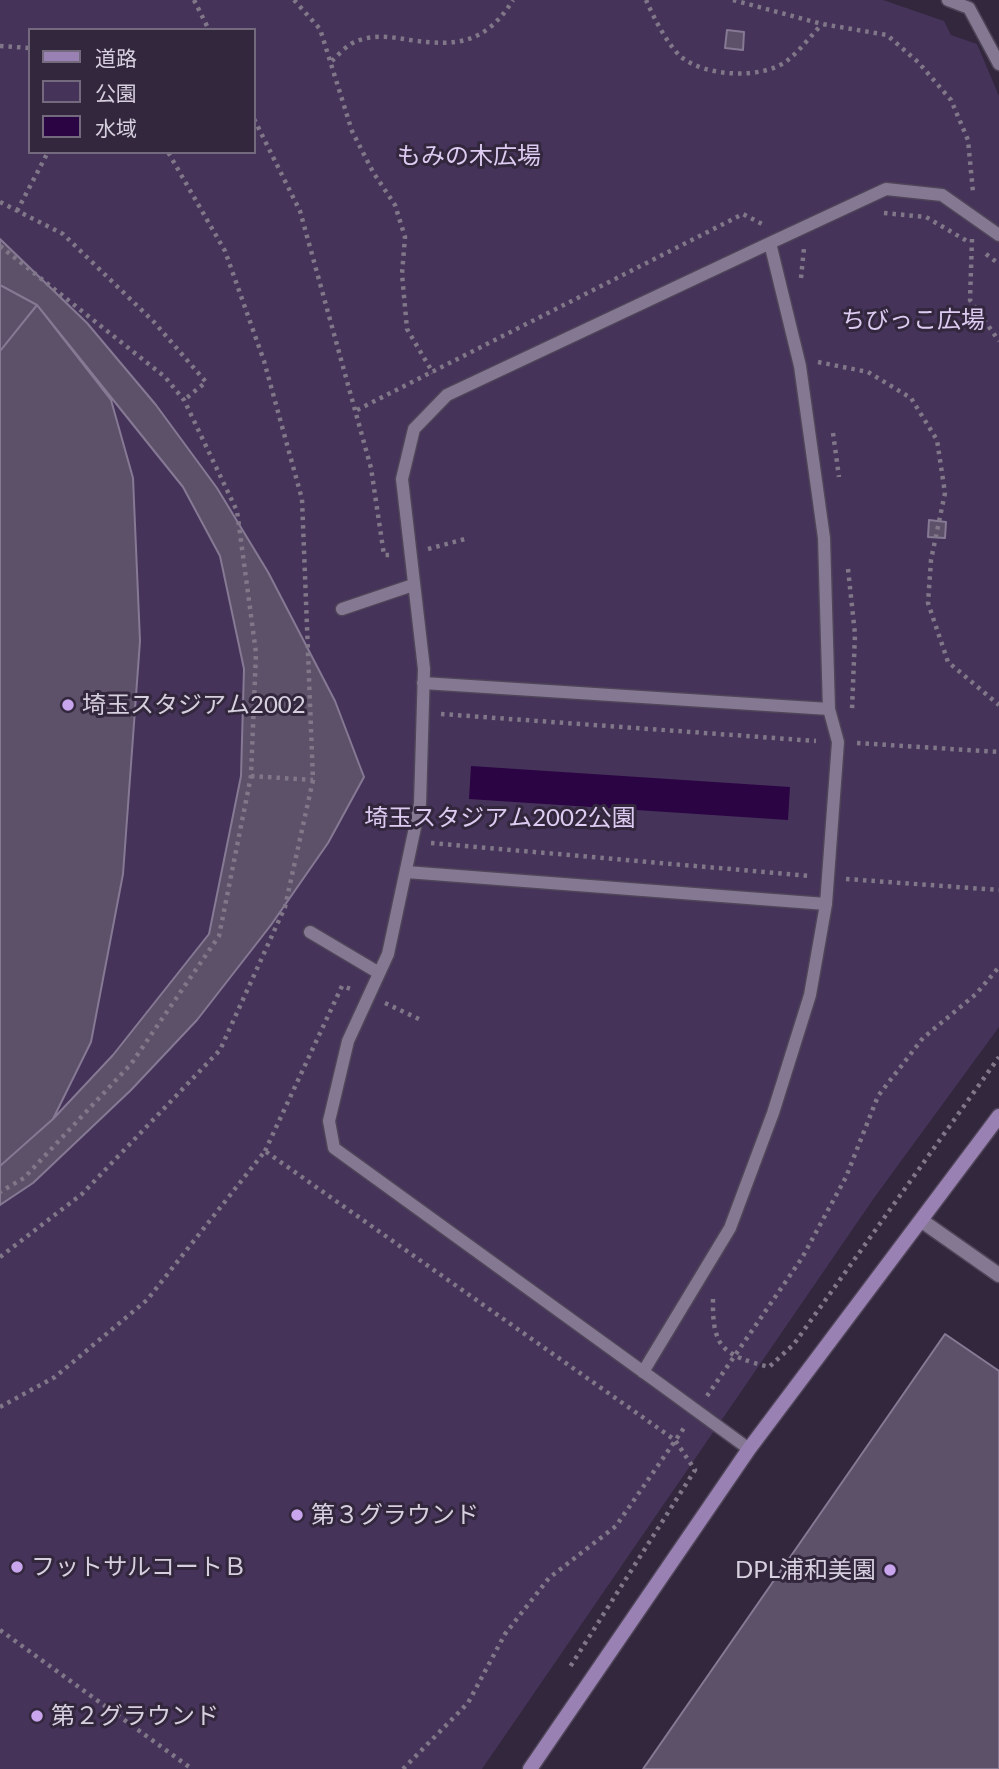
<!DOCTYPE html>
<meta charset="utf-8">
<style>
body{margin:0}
#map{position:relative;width:999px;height:1769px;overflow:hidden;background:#32273d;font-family:Lato,"Noto Sans JP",sans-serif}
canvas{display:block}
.legend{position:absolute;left:28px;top:28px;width:228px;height:126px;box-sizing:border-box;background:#32273d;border:2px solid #746a7d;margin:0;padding:9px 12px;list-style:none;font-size:21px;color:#d6cfde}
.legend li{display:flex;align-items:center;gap:14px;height:35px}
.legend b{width:35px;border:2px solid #746a7d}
</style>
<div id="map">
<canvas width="999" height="1769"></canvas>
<ul class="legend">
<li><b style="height:9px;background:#9a81b3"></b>道路</li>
<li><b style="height:19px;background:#463359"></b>公園</li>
<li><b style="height:19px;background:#2b0444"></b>水域</li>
</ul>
</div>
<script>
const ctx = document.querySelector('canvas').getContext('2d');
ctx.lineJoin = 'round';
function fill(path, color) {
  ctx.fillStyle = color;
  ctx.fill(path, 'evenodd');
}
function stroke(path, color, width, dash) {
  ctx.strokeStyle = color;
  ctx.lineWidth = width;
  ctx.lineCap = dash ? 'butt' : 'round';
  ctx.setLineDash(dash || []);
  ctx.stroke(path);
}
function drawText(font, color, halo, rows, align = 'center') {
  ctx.font = font + ' Lato,"Noto Sans JP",sans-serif';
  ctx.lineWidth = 6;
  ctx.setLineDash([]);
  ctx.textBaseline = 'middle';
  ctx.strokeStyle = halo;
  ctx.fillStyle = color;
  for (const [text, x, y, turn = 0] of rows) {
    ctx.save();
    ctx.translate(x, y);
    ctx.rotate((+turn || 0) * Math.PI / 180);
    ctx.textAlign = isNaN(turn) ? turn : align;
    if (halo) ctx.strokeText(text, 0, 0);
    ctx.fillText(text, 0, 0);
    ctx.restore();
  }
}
const green = new Path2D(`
 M0,0H883L944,21L951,35L977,44L999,96V1027L874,1198L482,1769H0ZM30,30H254V152H30Z`);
const water = new Path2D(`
 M471,766L790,787L788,820L469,799Z`);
const building = new Path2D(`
 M727,30L744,32L743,50L725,48Z
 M0,239L87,323L156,405L217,488L268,572L335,701L364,777L328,843L271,925L197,1020L131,1090L33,1183L0,1205Z
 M0,285L37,305L111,400L133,478L140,641L123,874L91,1042L53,1119L0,1166Z
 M0,285L37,305L0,351Z
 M37,305L183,487L220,556L244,669L241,776L209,934L113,1055L53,1119L0,1166V351Z
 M929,520L946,522L945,538L928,537Z
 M945,1334L999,1371V1769H643Z`);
const path = new Path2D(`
 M194,0L209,30
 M294,0L320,29L352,131L373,172L395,205L405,237L402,274L407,329L433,373
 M646,0C654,18 666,42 680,56C704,77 763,80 788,60C800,50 811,36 822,24
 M733,0L822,24L887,35L918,62L951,100L968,140L973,192
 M0,46L30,48
 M332,61C339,54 348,44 357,41C375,34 392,37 410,40C458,47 486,43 513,0
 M254,119L300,211L371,468L384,555H392
 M0,202L63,234L154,322L206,382L184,400
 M17,211L48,152
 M884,213L926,217L967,241
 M972,239L970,300L999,341
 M0,246L165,377L184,400L237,511L256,653L251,776L219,936L131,1064L24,1178L0,1192
 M986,254L999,264
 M801,278L804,248
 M818,362L868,372L911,398L937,440L945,493L931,560L928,603L948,662L999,705
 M357,410L743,214L764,225
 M833,433L839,477
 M428,549L465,539
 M848,569L855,634L852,710
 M441,714L816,741
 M857,743L999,752
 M251,776L313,780
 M431,843L810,876
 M846,879L999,890
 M385,1003L419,1019
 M265,1151L342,986L351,989
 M0,1257L82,1194L220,1050L285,907L313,780L302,499L264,361L225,251L168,152
 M713,1299C712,1349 724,1355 769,1367L794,1344L999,1057
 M707,1396L802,1258L846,1177L878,1096L923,1038L976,994L999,967
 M0,1407L55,1377L147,1300L265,1151L675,1440L695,1470L570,1667
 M0,1630L192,1769
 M403,1769L468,1703L505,1634L549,1578L616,1526L686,1425`);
const lane = new Path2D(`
 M948,0L969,8L999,64
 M770,243L886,189L942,195L999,235
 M342,609L413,585
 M423,683L829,709
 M406,872L826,904
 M310,932L379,973
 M643,1372L730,1228L773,1113L810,995L826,904L838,742L829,709L824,538L800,366L770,243L447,395L414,429L402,479L424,669L420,804L388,954L348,1041L329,1121L334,1148C472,1248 611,1348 749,1449`);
const street = new Path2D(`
 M922,1221L999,1275`);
const secondary = new Path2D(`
 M530,1769L749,1449L999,1116`);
const markers = [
 [68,705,7,"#c9a5ee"],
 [297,1515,7,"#c9a5ee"],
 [17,1567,7,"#c9a5ee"],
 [890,1570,7,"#c9a5ee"],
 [37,1716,7,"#c9a5ee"]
];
const parkNames = [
 ["もみの木広場",469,156],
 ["ちびっこ広場",913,320],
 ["埼玉スタジアム2002公園",500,818]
];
const poiNames = [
 ["埼玉スタジアム2002",82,705],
 ["第３グラウンド",311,1515],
 ["フットサルコートＢ",31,1567],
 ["DPL浦和美園",876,1570,"right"],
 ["第２グラウンド",51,1716]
];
fill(green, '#463359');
fill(water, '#2b0444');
fill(building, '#5d516a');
stroke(building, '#857994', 2);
stroke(lane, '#4f4558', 15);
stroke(street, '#4f4558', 17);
stroke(secondary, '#4f4558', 17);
stroke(path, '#807789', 4.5, [3.5, 5]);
stroke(lane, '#857893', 12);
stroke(street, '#857893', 14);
stroke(secondary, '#9a81b3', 14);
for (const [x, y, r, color] of markers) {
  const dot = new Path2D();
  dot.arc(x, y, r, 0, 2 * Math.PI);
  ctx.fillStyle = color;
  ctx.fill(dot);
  stroke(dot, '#32273d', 2.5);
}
drawText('24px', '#ddcbf1', '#32273d', parkNames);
drawText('24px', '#d6cfde', '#32273d', poiNames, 'left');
</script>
